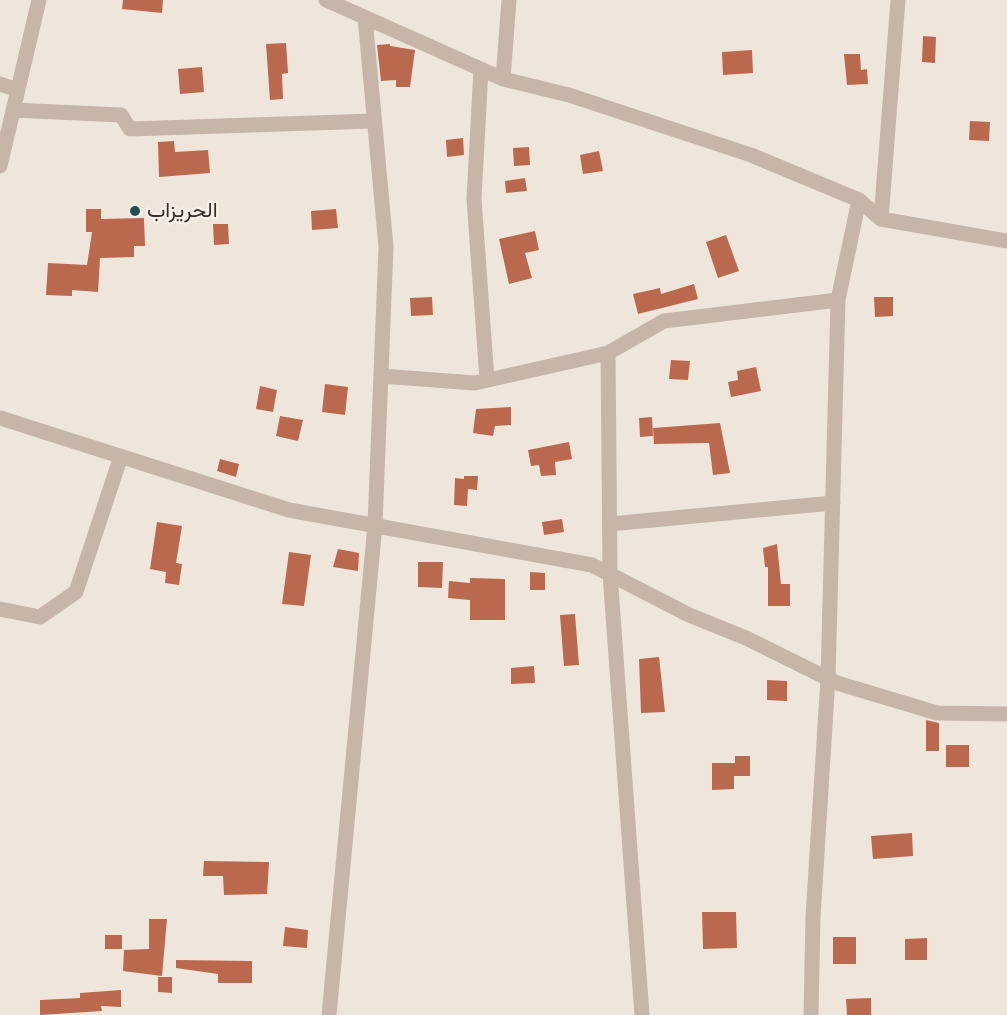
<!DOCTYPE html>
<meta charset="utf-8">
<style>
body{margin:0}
canvas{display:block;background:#efe6db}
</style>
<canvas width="1007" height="1015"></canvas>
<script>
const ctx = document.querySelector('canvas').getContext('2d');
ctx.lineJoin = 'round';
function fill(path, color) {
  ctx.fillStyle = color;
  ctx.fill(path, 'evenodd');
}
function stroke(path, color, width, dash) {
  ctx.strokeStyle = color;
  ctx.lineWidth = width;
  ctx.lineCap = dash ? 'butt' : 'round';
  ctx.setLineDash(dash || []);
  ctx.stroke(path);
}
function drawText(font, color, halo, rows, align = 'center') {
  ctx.font = font + ' "Fira Sans Condensed",Vazirmatn,sans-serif';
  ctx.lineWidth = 4.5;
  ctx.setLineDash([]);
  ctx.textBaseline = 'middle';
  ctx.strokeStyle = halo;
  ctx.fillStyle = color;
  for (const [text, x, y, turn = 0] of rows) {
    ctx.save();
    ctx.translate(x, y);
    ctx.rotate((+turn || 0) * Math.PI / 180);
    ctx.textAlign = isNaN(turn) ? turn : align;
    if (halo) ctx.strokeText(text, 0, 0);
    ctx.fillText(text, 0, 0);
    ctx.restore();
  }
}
const building = new Path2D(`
 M123,0H163L162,13L122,9Z
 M923,36L936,37L935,63L922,62Z
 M286,43L288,73L282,74L283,99L270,100L266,44Z
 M390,44V46L415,50L410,87H396V80L381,81L377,45Z
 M752,50L753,73L723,75L722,52Z
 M844,54H860L861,70L867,69L868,84L847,85Z
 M202,67L204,92L180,94L178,69Z
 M970,121L990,122L989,141L969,140Z
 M463,138L464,155L447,157L446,140Z
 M174,141L175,152L208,150L210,173L159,177L158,142Z
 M529,147L530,165L514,166L513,148Z
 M599,151L603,171L583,174L580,155Z
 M525,178L527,191L506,193L505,181Z
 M86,209H101V219L144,218L145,246H134V257L100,258L98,292L72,290V296L46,295L48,263L87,265L92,232H86Z
 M336,209L338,228L312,230L311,211Z
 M213,224H228L229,244L214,245Z
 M535,231L539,250L525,253L532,278L509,284L499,239Z
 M726,235L739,271L718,278L706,242Z
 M694,284L698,299L638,314L633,294L660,288L661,294Z
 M432,297L433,315L411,316L410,298Z
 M874,297H893V316L875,317Z
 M671,360L690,361L688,380L669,379Z
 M756,367L761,391L731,397L728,382L738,380L737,371Z
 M325,384L348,387L345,415L322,412Z
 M260,386L277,390L273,412L256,409Z
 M511,407V425L495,426L493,436L473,433L476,409Z
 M280,416L303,420L298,441L276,436Z
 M652,417L653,436L640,437L639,418Z
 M720,423L730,473L713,475L709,443L654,444L653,428Z
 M569,442L572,459L555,462L556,475L541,476L539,465L531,466L528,450Z
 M220,459L239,464L236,477L217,471Z
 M464,476H478L477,490L468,489L467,506L454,505L455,478L464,479Z
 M562,519L564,532L544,535L542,522Z
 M157,522L182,526L176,563L182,564L179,585L165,583L166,572L150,569Z
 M777,544L781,584H790V606H768V567H765L763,548Z
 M338,549L359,553L358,571L333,567Z
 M289,552L311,555L304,606L282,604Z
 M418,562H443L442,588L418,587Z
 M530,572L545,573V590H530Z
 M470,578L505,579V620H470V600L448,598L449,581L470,583Z
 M575,614L579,665L564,666L560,615Z
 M659,657L665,712L641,713L639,659Z
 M534,666L535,683L511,684V668Z
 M767,680L787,681V701L767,700Z
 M926,720L939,723V751H926Z
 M946,745H969V767H946Z
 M735,756H750V776H734V789L712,790V763H735Z
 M912,833L913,856L873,859L871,836Z
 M204,861L269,862L267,894L224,895L223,876H203Z
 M702,912H736L737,948L703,949Z
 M149,919H167L162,976L123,971L124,950L149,949Z
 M285,927L308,930L307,948L283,946Z
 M105,935H122V949H105Z
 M833,937H856V964H833Z
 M927,938V960H905V939Z
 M176,960L252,961V983H218V974L176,968Z
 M158,977H172V993L158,992Z
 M121,990V1007L101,1006L102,1011L40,1015V1000L80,998V993Z
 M871,998V1015H847L846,999Z`);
const minor = new Path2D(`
 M326,0L503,79L569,95L751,155L859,200L881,219L1007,241
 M481,69L474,199L487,380
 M503,79L509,0
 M0,84L18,90
 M13,110L121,115L130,129L374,121
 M0,166L39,0
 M881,219L898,0
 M381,376L475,383L608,353
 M0,418L289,510L592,565L689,615L746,638L837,683L937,713L1007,714
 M610,524L833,503
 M0,609L40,617L76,592L121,456
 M329,1015L375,525L386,247L365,17
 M642,1015L610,574L608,353L664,321L838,300
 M811,1015L813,917L828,678L838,300L859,200`);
const markers = [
 [135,211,6,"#214e52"]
];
const poiNames = [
 ["الحريزاب",147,211]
];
fill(building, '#bb694e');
stroke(minor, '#c6b6a9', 15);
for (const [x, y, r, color] of markers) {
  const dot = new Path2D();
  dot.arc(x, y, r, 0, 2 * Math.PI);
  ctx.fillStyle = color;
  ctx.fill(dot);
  stroke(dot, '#f7f0e7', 2);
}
drawText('21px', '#342c28', '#f7f0e7', poiNames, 'left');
</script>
